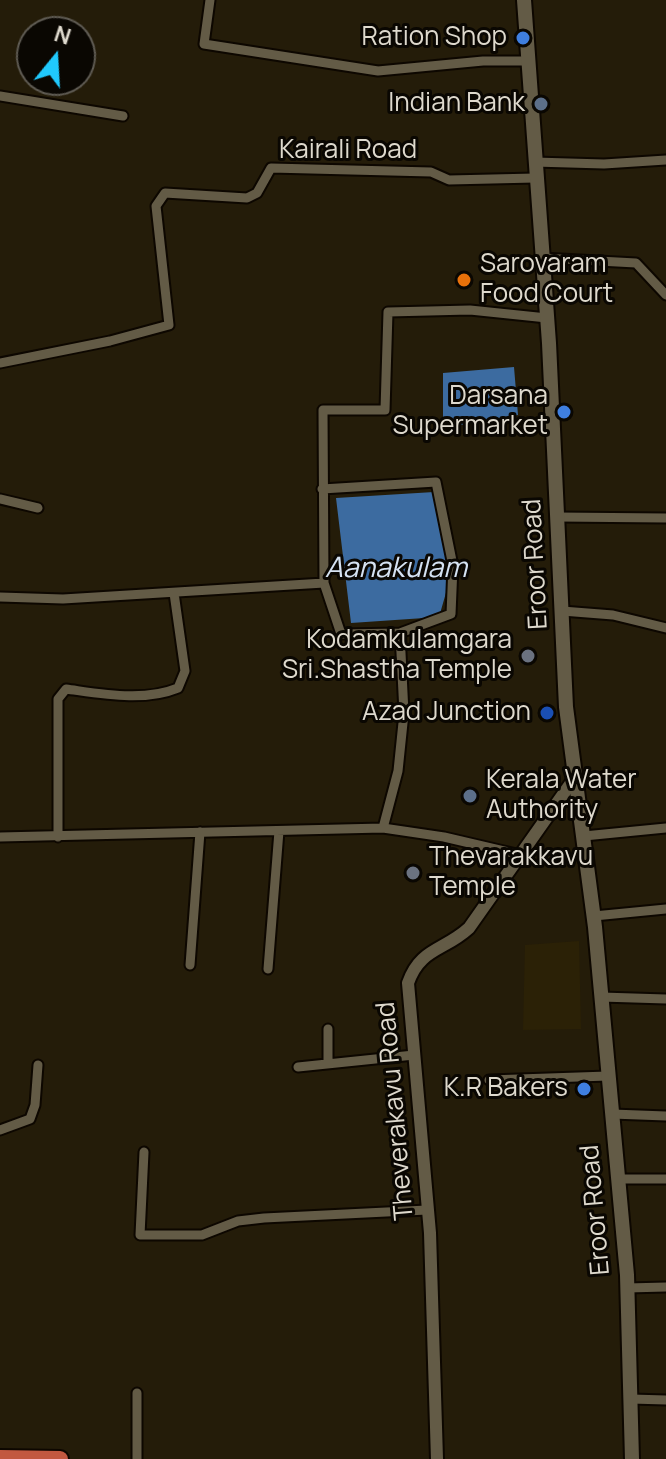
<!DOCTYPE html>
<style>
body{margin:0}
#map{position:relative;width:666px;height:1459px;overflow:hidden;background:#241c09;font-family:Manrope,sans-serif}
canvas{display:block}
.north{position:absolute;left:16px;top:16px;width:80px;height:80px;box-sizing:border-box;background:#0a0702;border:2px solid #5f5b53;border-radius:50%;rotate:18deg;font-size:22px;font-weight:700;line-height:32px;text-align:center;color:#ded9cd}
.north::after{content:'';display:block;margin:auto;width:28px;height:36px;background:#20c9fd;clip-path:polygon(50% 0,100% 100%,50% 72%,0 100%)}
</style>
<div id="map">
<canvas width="666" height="1459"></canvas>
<div class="north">N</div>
</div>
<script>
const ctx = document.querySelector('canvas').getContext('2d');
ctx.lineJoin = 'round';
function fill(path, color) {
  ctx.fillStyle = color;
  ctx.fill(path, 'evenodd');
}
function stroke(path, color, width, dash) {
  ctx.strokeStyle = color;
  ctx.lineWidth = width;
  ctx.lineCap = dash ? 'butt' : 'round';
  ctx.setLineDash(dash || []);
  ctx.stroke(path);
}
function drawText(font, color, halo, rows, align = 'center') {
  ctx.font = font + ' Manrope,sans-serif';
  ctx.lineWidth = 6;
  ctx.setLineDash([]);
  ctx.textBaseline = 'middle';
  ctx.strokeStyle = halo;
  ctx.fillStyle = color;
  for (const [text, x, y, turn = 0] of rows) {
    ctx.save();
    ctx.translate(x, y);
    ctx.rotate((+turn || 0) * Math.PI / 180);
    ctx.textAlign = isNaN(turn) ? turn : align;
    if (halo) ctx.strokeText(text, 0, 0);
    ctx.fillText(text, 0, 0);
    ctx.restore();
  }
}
const built = new Path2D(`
 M579,941L581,1029L523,1030L525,945Z`);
const water = new Path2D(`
 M514,367L518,415L443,428V373Z
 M434,492L450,579L439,617L351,623L336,498Z`);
const minor = new Path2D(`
 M210,0L204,44L378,71L483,61H530
 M0,96L123,116
 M534,162L604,164L666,160
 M542,258L636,263L666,295
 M0,363L110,341L169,325L156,206L165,193L247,198L257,193L271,168L431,172L449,180L535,178
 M322,489L436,482L453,566L451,614L400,633
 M0,499L38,508
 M557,517L666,518
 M0,597L63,599L324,583
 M562,611L613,615L666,628
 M383,828L398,771L404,713L400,633L341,634L324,583L323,410H385L388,312L470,310L547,318
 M584,836L666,828
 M0,837L383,828L444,837L521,855
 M58,837V699L66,689C103,694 144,702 178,688L185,671L174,593
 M594,916L666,909
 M190,965L200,832
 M268,969L279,831
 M601,997L666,999
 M328,1029V1064
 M298,1067L414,1055
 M489,1080L608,1076
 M612,1114L666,1116
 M0,1130L30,1119L35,1105L38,1065
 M144,1152L140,1235H202L238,1221L264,1218L427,1210
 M617,1179H666
 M627,1288L666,1287
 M137,1393V1459
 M631,1399L666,1400`);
const tertiary = new Path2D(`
 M437,1459L430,1233L408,983C420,948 444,951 469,928L576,776`);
const secondary = new Path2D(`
 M524,0L549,343L566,707L595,927L627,1275L632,1459`);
const trunk = new Path2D(`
 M0,1458L60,1459`);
const markers = [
 [523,38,8,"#3f7fe0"],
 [541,104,8,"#5c6f8a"],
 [464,280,8,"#e8710a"],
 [564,412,8,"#3f7fe0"],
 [528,656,8,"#6b7280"],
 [547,713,8,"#1a4fb4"],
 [470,796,8,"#5c6f8a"],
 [413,873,8,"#6b7280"],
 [584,1089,8,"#3f7fe0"]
];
const poiNames = [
 ["Ration Shop",507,38],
 ["Indian Bank",525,104],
 ["Sarovaram",480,265,"left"],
 ["Food Court",480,295,"left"],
 ["Darsana",548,397],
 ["Supermarket",548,427],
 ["Kodamkulamgara",512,641],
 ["Sri.Shastha Temple",512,671],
 ["Azad Junction",531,713],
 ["Kerala Water",486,781,"left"],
 ["Authority",486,811,"left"],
 ["Thevarakkavu",429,858,"left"],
 ["Temple",429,888,"left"],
 ["K.R Bakers",568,1089]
];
const streetNames = [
 ["Kairali Road",348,151],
 ["Eroor Road",536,564,-93],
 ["Theverakavu Road",396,1111,-95],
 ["Eroor Road",596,1210,-95]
];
const waterNames = [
 ["Aanakulam",396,569]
];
fill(built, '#2b2106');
fill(water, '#3c6ba0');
stroke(minor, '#0d0700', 13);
stroke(tertiary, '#0d0700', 16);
stroke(secondary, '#0d0700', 18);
stroke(trunk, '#0d0700', 20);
stroke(minor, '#635b46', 9);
stroke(tertiary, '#635b46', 12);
stroke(secondary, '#635b46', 14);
stroke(trunk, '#c25840', 16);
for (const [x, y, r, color] of markers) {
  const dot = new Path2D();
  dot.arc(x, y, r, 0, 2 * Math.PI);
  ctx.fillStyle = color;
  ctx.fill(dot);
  stroke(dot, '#0a0702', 3);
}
drawText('26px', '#ded9cd', '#0a0702', poiNames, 'right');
drawText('26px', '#ded9cd', '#0a0702', streetNames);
drawText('italic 28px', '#d5e2f2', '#0a0702', waterNames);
</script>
